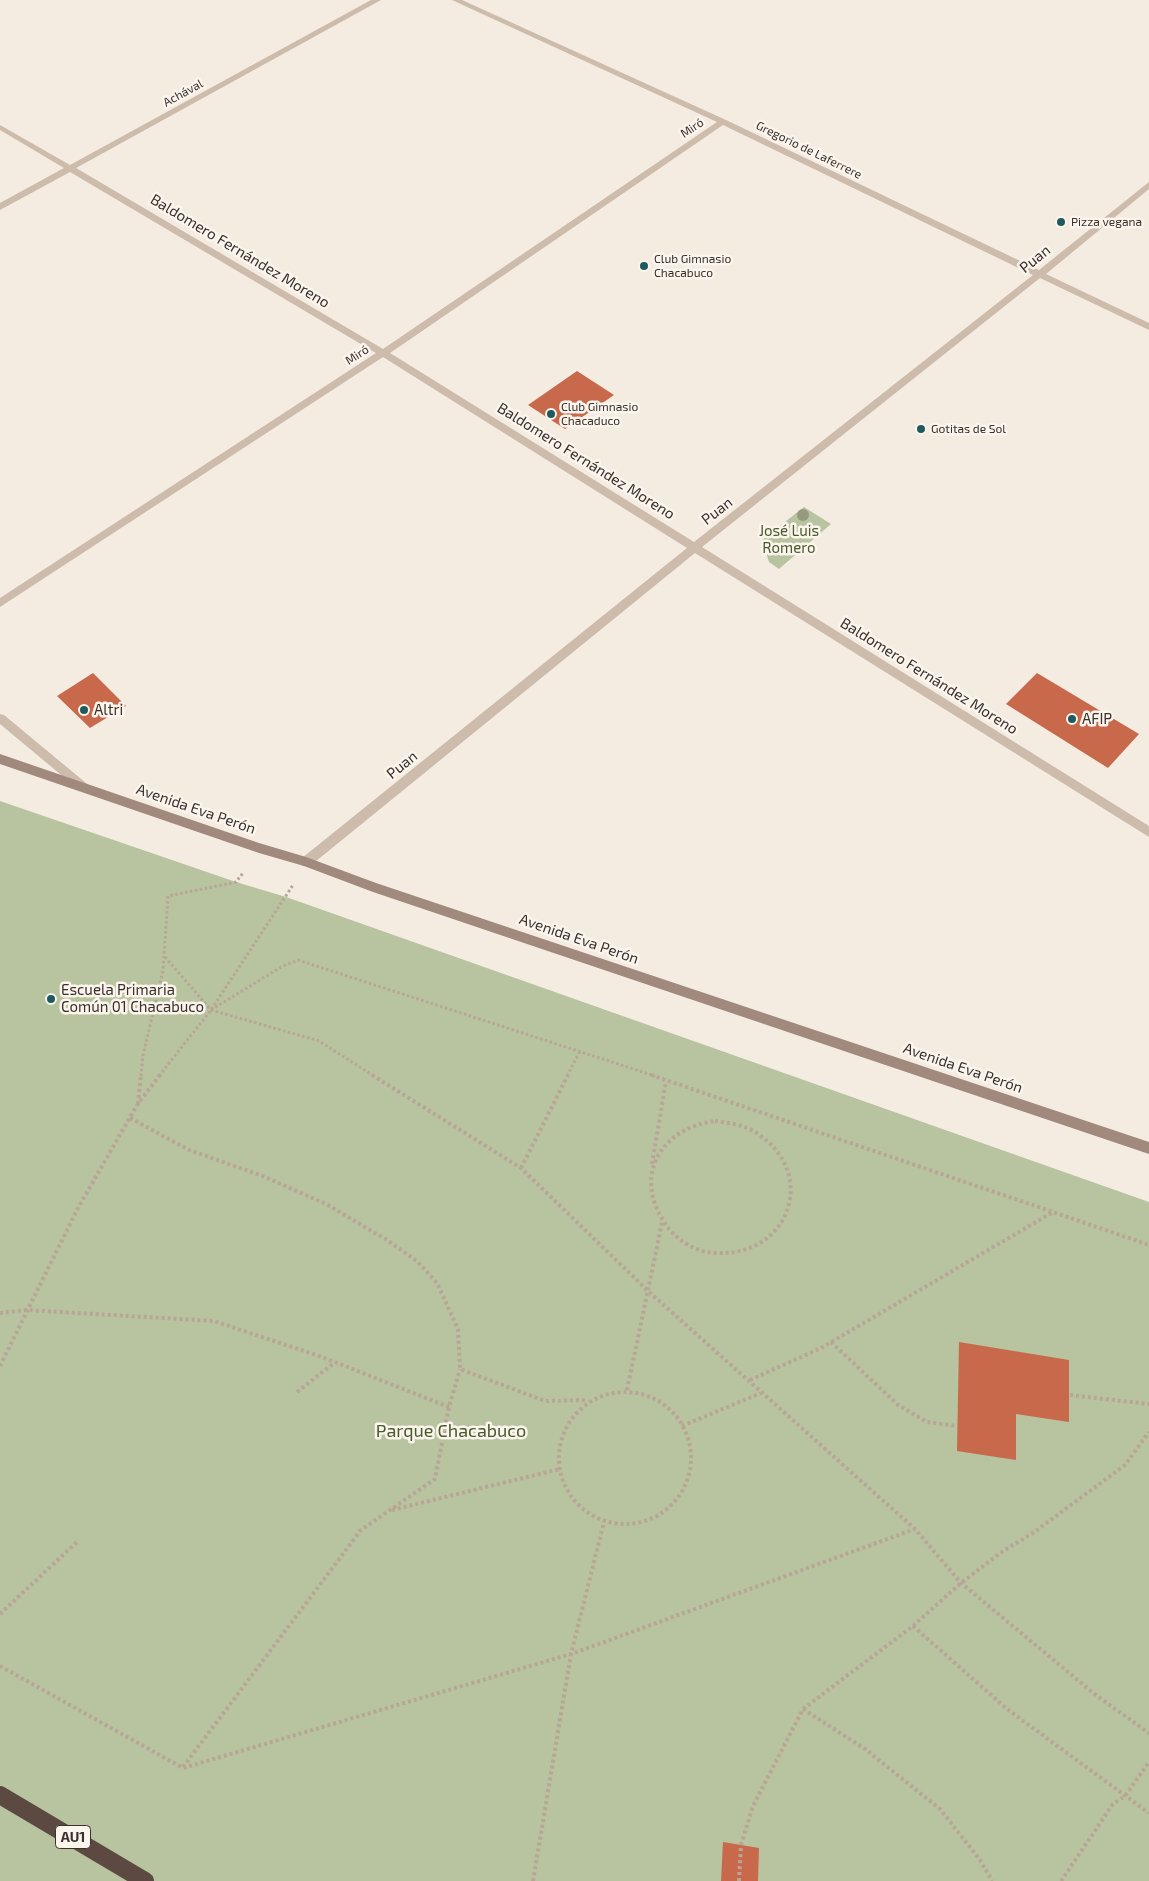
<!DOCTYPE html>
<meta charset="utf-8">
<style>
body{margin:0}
canvas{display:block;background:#f4ebe1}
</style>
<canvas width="1149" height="1881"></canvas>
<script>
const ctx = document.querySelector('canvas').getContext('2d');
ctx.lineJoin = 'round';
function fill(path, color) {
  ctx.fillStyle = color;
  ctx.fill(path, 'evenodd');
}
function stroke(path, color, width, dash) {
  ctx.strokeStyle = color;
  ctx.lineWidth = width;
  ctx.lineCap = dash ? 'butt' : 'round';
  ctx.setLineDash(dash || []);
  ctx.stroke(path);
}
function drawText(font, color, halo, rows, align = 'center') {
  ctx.font = font + ' "Exo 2",sans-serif';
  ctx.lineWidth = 5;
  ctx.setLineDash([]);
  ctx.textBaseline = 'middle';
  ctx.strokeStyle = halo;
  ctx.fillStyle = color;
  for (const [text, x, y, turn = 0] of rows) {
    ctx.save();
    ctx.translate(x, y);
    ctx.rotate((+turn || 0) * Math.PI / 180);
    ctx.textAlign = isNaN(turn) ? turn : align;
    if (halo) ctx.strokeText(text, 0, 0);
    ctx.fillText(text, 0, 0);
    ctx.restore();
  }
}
const green = new Path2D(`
 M804,507L831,524L779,569L769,562L762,540Z
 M0,801L236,882L286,897L1149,1202V1881H0Z`);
const building = new Path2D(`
 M577,371L614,395L565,429L528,405Z
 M93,673L126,706L90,728L57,696Z
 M1037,673L1139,734L1108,768L1006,704Z
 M959,1342L1069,1360V1422L1016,1414V1460L957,1451Z
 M723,1842L759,1848L758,1881H721Z`);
const pathFar1 = new Path2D(`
 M165,957L211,1010L319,1041L374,1076
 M211,1010L281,967L298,960L655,1076
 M141,1076L143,1055L163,971L168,896L236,882L243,873
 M159,1076L211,1010L293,885
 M567,1076L580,1051`);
const path = new Path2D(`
 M372,1075L521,1168L648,1291L915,1529L961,1583L1097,1696L1149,1733
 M651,1075L1053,1212
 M138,1104L141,1075
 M130,1118L189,1150L265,1177L326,1204L387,1240L418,1262L437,1283L458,1329L460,1369L545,1401L588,1400
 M715,1121C730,1123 746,1125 758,1134C818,1174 790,1256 717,1253C692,1252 671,1237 660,1215C635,1169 666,1127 715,1121Z
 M652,1164L666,1081
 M521,1168L568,1075
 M0,1313L27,1310L214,1321L322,1357L449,1407
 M831,1342L898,1405L927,1422L957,1426
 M0,1366L77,1210L137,1105L160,1075
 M750,1380L821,1348L1053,1212L1149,1245
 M627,1390L662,1223
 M559 1458a66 66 0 1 1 132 0a66 66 0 1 1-132 0Z
 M297,1392L334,1363
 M1070,1395L1149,1404
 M682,1426L761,1393
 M392,1510L560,1469
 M0,1614L78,1541
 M913,1626L1007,1709L1149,1813
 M0,1666L183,1768L571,1654L915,1529
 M803,1709L865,1749L940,1809L980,1860L992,1881
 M183,1767L361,1530L435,1479L449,1407L460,1369
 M533,1881L571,1654L604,1522
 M739,1881L741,1845L753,1806L803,1709L913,1626L961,1583L1003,1551L1033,1533L1125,1465L1149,1432
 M1061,1881L1113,1804L1125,1796L1149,1762`);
const street = new Path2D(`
 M371,0H381L76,168L383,349L717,122L452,0H462L726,120L1039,270L1149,182V189L1046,274L1149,323V330L1040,278L702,547L1149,826V837L695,553L310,866H302L300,862L302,858L687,548L383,357L0,607V598L376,353L70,172L0,210V203L64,168L0,130V125L70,165ZM723,125L1033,275L694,542L390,353Z
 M0,714L4,715L86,783L88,786L86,789H78L0,724Z`);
const secondary = new Path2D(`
 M0,754L259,843L306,857L376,883L1149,1142V1154L373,892L304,866L259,853L0,764Z`);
const highwayBridge = new Path2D(`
 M0,1795L145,1881`);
const trees = [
 [803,515]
];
const markers = [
 [1061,222,5,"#1f5a5e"],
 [644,266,5,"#1f5a5e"],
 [551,414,5,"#1f5a5e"],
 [921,429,5,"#1f5a5e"],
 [84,710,5,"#1f5a5e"],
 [1072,719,5,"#1f5a5e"],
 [51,999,5,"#1f5a5e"]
];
const farStreetnames = [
 ["Achával",183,93,-29],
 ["Miró",692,128,-34],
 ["Gregorio de Laferrere",809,150,26],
 ["Miró",357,355,-33]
];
const farPoinames = [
 ["Pizza vegana",1071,222],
 ["Club Gimnasio",654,259],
 ["Chacabuco",654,273],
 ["Club Gimnasio",561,407],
 ["Chacaduco",561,421],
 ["Gotitas de Sol",931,429]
];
const shields = [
 [73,1837,35]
];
const shieldNames = [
 ["AU1",73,1837]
];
const streetNames = [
 ["Baldomero Fernández Moreno",240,251,31],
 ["Puan",1035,259,-39],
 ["Baldomero Fernández Moreno",586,461,32],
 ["Puan",717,511,-38],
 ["Baldomero Fernández Moreno",929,676,32],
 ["Puan",402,765,-39],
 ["Avenida Eva Perón",196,809,19],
 ["Avenida Eva Perón",579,939,19],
 ["Avenida Eva Perón",963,1068,19]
];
const parkNames = [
 ["José Luis",789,531],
 ["Romero",789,548]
];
const poiNames = [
 ["Altri",94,710],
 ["AFIP",1082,719],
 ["Escuela Primaria",61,990],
 ["Común 01 Chacabuco",61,1007]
];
const nearParknames = [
 ["Parque Chacabuco",451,1431]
];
fill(green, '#b8c4a0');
fill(building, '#c8694b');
stroke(pathFar1, '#b9a596', 3, [2.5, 2.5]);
stroke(path, '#b9a596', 4, [3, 3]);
fill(street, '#cdbbac');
fill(secondary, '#a18a7d');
stroke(highwayBridge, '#5c4a42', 18);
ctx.fillStyle = '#969b7f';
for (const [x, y] of trees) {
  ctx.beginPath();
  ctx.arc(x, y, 6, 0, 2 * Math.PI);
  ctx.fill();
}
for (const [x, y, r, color] of markers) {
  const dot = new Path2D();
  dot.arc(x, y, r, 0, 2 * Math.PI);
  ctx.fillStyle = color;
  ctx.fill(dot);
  stroke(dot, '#fbf5ee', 2);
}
drawText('12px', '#3b302b', '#fbf5ee', farStreetnames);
drawText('12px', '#3b302b', '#fbf5ee', farPoinames, 'left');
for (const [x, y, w] of shields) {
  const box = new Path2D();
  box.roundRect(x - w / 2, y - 11.5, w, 23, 4);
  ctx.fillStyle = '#fbf5ee';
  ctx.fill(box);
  stroke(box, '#3b302b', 1);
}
drawText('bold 14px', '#3b302b', null, shieldNames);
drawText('15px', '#3b302b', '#fbf5ee', streetNames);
drawText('15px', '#4a5a2e', '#fbf5ee', parkNames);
drawText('15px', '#3b302b', '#fbf5ee', poiNames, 'left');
drawText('18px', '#4a5a2e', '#fbf5ee', nearParknames);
</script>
